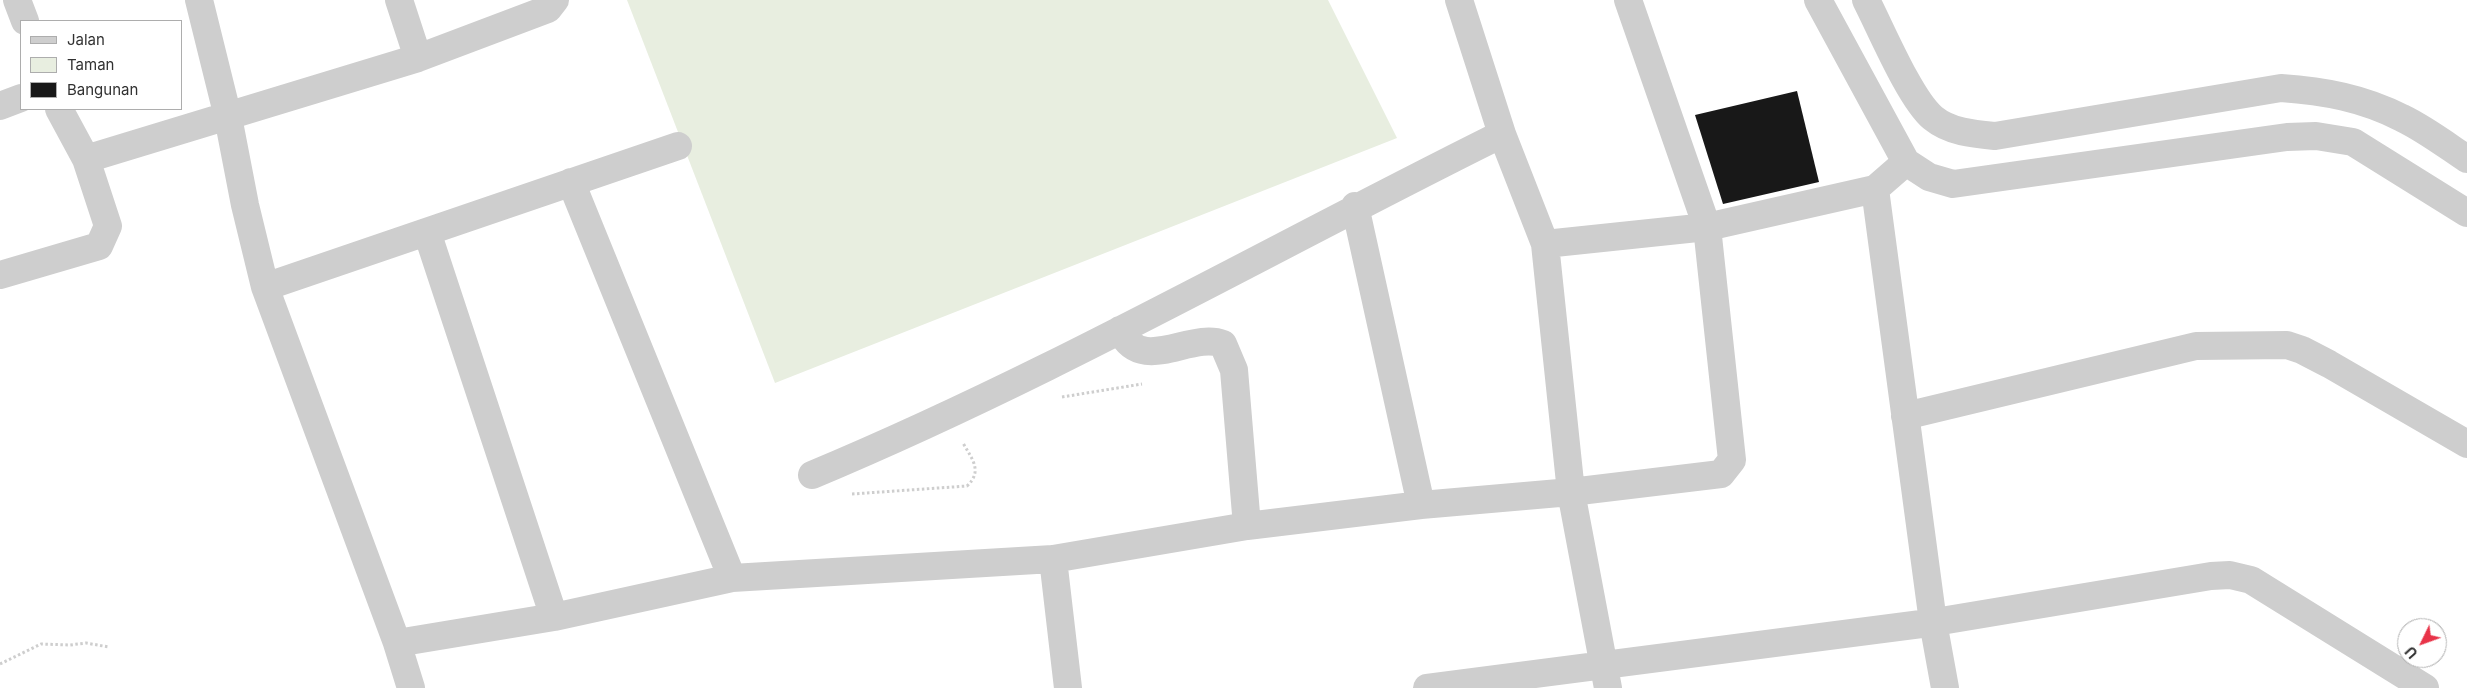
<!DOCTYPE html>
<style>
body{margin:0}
#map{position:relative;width:2467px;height:688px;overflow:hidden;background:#fff;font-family:Inter,sans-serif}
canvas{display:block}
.legend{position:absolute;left:20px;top:20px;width:162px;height:90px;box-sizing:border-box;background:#fff;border:1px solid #adadad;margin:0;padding:6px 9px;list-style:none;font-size:15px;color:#313131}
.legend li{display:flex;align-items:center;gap:10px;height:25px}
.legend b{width:25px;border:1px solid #adadad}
.north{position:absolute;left:2397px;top:618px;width:50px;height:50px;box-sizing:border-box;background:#fff;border:1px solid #adadad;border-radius:50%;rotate:228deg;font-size:14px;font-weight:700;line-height:20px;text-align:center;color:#313131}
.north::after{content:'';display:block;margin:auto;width:18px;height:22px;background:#e83348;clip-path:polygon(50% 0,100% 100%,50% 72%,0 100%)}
</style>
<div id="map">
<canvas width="2467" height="688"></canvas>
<ul class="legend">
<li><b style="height:6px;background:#cecece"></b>Jalan</li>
<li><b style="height:14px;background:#e8eee0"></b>Taman</li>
<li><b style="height:14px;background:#181818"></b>Bangunan</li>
</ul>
<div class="north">U</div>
</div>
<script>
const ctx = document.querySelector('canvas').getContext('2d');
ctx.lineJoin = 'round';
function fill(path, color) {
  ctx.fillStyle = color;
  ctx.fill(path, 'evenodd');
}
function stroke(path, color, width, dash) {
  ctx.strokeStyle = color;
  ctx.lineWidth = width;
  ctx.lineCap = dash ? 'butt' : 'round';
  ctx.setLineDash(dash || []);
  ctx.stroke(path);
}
const green = new Path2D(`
 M627,0H1328L1397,138L775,383Z`);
const building = new Path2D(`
 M1797,91L1819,182L1723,204L1695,115Z`);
const path = new Path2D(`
 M1062,397L1142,384
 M852,494L967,486C983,471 972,459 963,443
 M0,664L41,644L70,645L86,643L109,647`);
const street = new Path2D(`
 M17,0L25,21
 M199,0L228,117L245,205L265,287L397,643L411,688
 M399,0L418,58
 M1459,0L1502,134L1545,244L1571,492L1608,688
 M1818,0L1906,162L1929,177L1953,184L2287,137L2316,136L2353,142L2467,213
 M1866,0C1881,29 1910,99 1933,118C1950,132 1973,134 1995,136L2281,88C2324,91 2363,98 2402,118C2425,129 2446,145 2467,159
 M0,106L21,98
 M86,159L418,58L548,9L555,0
 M571,182L732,578
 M1875,189L1933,622L1945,688
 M1355,206L1421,505
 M427,232L554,617
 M1545,244L1707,227L1875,189L1906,162
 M0,275L99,246L108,226L86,159L59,109
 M265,287L678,146
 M1120,330C1142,376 1190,331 1223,344L1234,370L1247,526
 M1905,416L2196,346L2287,345L2302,350L2329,364L2467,444
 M812,475C1049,376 1272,248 1502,134
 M1053,559L1068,688
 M397,643L554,617L732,578L1053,559L1247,526L1421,505L1571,492L1721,474L1732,460L1707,227L1628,0
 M1427,688L1929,623L2211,576L2230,575L2251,580L2425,688`);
fill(green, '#e8eee0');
fill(building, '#181818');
stroke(path, '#cecece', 3, [2.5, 2.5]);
stroke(street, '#cecece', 28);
</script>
